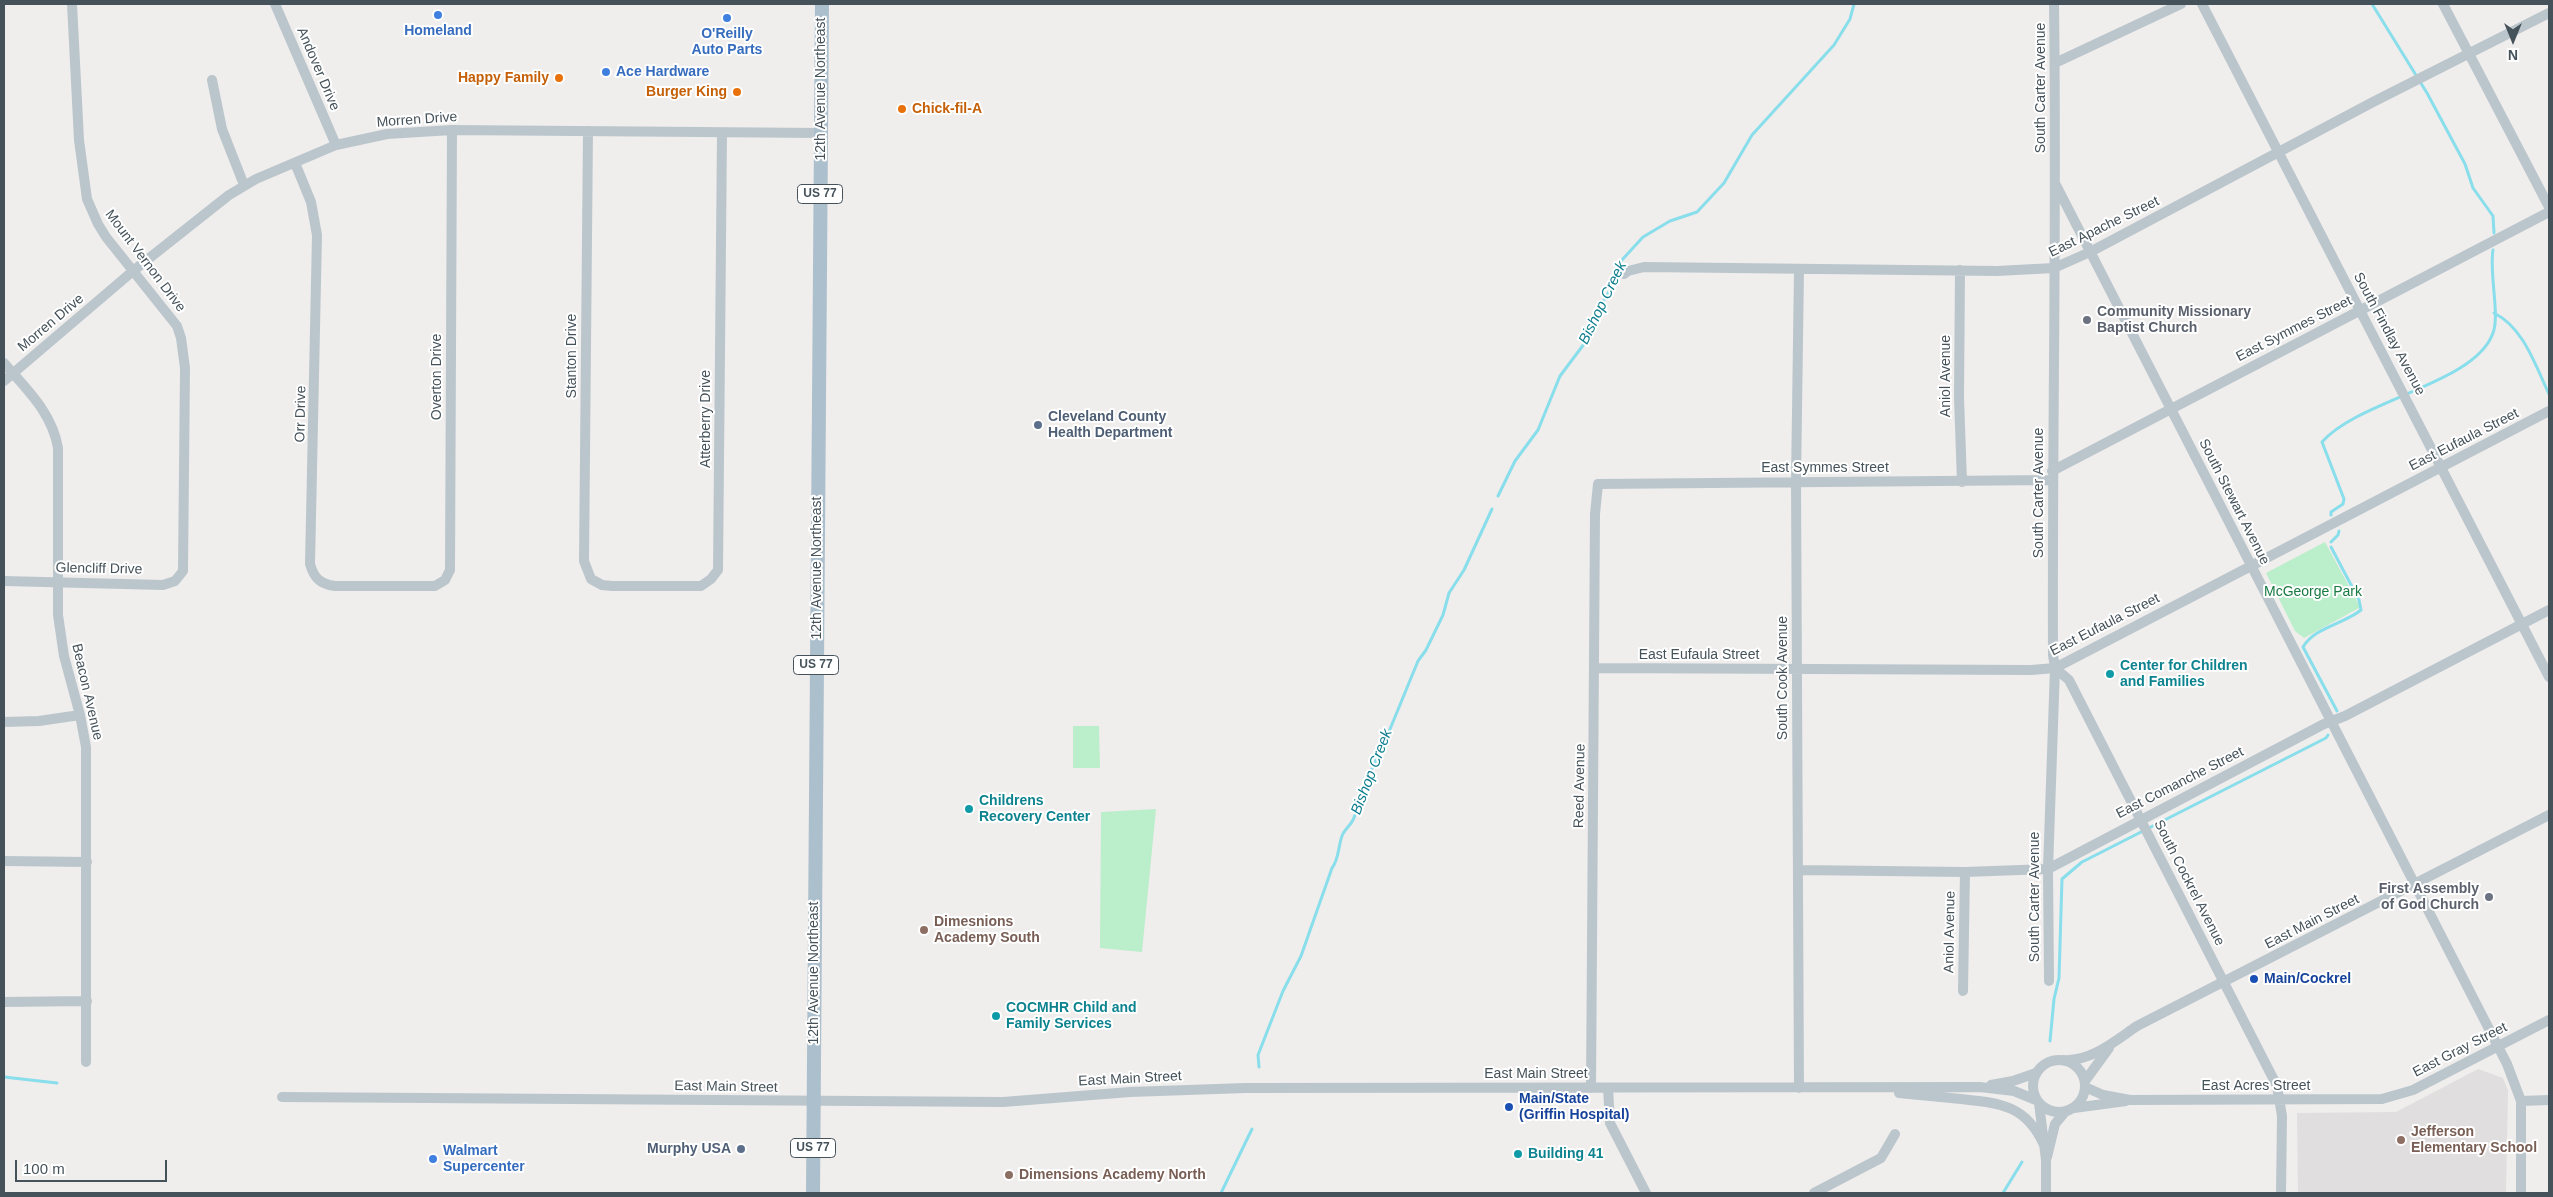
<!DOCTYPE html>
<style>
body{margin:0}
#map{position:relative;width:2553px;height:1197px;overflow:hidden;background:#f0eded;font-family:Helvetica,sans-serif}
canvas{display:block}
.frame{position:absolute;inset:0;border:5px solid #45525a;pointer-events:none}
.north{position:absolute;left:2488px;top:15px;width:50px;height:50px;-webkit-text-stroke:4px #fff;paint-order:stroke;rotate:180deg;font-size:14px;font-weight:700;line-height:20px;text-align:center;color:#45525a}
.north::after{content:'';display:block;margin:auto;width:18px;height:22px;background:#45525a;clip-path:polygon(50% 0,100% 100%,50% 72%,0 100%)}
.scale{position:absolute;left:15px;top:1160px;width:152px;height:22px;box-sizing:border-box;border:2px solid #45525a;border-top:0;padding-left:6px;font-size:15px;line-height:18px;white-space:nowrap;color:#45525a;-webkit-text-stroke:4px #fff;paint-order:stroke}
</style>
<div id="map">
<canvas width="2553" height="1197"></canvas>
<div class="frame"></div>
<div class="north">N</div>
<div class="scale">100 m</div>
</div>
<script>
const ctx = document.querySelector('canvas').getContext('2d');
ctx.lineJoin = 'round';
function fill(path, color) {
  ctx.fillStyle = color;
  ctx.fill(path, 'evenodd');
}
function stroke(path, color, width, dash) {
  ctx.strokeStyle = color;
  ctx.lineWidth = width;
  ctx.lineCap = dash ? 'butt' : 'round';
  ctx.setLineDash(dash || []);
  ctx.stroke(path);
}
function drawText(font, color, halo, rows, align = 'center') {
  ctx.font = font + ' Helvetica,sans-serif';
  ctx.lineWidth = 4;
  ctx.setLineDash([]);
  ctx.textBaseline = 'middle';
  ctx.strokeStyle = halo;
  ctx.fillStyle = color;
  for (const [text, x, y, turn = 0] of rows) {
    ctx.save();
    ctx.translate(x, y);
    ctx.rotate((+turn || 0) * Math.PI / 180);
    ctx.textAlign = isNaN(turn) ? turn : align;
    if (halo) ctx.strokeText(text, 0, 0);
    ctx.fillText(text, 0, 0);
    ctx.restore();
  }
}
const education = new Path2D(`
 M2478,1069L2503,1078L2508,1090L2506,1193H2298L2297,1113L2396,1112Z`);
const green = new Path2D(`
 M2325,542L2359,605V608L2304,638L2295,631L2266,573Z
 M1073,726H1099L1100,768H1073Z
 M1156,809L1142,952L1100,948L1101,812Z`);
const stream = new Path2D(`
 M2372,4L2427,93L2465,164L2473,188L2493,216L2494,233
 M2494,313C2524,328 2535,365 2549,394
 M1498,496L1515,461L1538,430L1560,376L1584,344L1589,324L1612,287L1621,261L1643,237L1670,221L1697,212L1724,183L1752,135L1834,45L1850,19L1854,4
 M2331,515V512L2343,504L2344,499L2322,442C2360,399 2475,384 2493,333C2500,315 2489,273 2493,250
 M2331,542L2338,535L2339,531
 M2331,547L2359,600L2361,610C2344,624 2315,627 2303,647L2337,711
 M2050,1041L2054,999L2059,978L2062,879L2082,862L2326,738L2328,735
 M1259,1067L1258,1055L1283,991L1301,956L1332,868C1339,859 1338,847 1342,836C1344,830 1350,826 1353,820C1363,797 1367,773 1381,751L1418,661L1426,650L1443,615L1449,593L1464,570L1492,509
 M4,1077L57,1083
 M1221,1193L1252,1129
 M2003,1193L2022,1162`);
const minor = new Path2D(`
 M275,4L336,145
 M2202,4L2549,677
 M2443,4L2549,207
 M2055,63L2181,4
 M212,80L222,129L244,185
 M588,131L584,561L591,579L602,585L612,586H701L711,579L718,570L722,133
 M295,163L311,202L317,235L310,564C314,578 320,584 335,586H435L445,580L450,570L452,130
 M2056,185L2507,1064L2521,1101V1193
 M1799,269L1796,482L1799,1088
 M1960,270L1959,398L1962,482
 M1624,274L1628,271L1644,267L1997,271L2054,268L2090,252L2373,102L2549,13
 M4,363C26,389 52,412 58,448V615L64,656L80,715L86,747V1062
 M4,381L133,271L229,195L256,179L336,145L387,134L452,130L821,133
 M2052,471L2549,212
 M4,581L163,585L175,581L183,571L185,368L181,338L177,326L106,237L98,224L87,199L79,140L72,4
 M1595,668L2031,670L2055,668L2549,411
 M2055,668L2069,680L2277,1086L2282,1116L2281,1193
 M4,722L39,721L80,715
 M4,861L87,862
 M1798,870L1965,872L2048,869L2324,724L2345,716L2549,610
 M2049,981L2048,869L2055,668L2053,655C2052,438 2057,221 2054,4
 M1963,991L1965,872
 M4,1002L87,1001
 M2063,1060C2091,1062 2115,1041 2137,1026L2549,815
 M2033 1086a26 26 0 1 1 52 0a26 26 0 1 1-52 0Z
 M2085,1081L2109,1048
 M1991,1085L2013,1081L2036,1073
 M2085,1087L2103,1095L2130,1100L2382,1099L2413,1090L2549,1020
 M1591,1088L1595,514L1598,484L2052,480
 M1608,1088L1610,1123L1646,1193
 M1899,1093C1920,1095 1940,1097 1961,1099C2000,1103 2026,1105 2044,1145
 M282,1097L1003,1102L1130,1092L1245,1088L1980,1087L2014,1091L2036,1100
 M2521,1101L2549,1100
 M2039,1103L2046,1160V1193
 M2074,1108L2126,1101
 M2047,1157L2055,1124L2065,1112
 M1814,1193L1881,1158L1895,1134`);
const major = new Path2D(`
 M813,1193L822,4`);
const markers = [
 [438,15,5,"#3f7fe0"],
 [727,18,5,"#3f7fe0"],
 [606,72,5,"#3f7fe0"],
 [559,78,5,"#e8710a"],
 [737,92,5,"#e8710a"],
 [902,109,5,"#e8710a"],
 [2087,320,5,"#6b7280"],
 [1038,425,5,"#5c6f8a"],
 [2110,674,5,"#0f9aa8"],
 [969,809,5,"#0f9aa8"],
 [2489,897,5,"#6b7280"],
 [924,930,5,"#8d6e63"],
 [2254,979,5,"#1a4fb4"],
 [996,1016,5,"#0f9aa8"],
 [1509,1107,5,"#1a4fb4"],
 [2401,1140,5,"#8d6e63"],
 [741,1149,5,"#5c6f8a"],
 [1518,1154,5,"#0f9aa8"],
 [433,1159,5,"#3f7fe0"],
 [1009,1175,5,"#8d6e63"]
];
const shields = [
 [820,194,45],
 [816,665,45],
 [813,1148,45]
];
const shieldNames = [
 ["US 77",820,194],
 ["US 77",816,665],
 ["US 77",813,1148]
];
const shopNames = [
 ["Homeland",438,31],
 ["O'Reilly",727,34],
 ["Auto Parts",727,50],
 ["Ace Hardware",616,72,"left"],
 ["Walmart",443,1151,"left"],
 ["Supercenter",443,1167,"left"]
];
const streetNames = [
 ["Andover Drive",318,69,67],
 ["South Carter Avenue",2041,88,-90],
 ["12th Avenue Northeast",821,89,-90],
 ["Morren Drive",417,120,-4],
 ["East Apache Street",2104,227,-26],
 ["Mount Vernon Drive",145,261,53],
 ["Morren Drive",51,323,-40],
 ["East Symmes Street",2294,329,-27],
 ["South Findlay Avenue",2389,334,62],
 ["Stanton Drive",572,356,-90],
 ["Aniol Avenue",1946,376,-90],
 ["Overton Drive",437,377,-90],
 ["Orr Drive",301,414,-89],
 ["Atterberry Drive",706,419,-90],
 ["East Eufaula Street",2464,440,-27],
 ["East Symmes Street",1825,468],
 ["South Carter Avenue",2039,493,-90],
 ["South Stewart Avenue",2234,502,63],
 ["12th Avenue Northeast",817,568,-90],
 ["Glencliff Drive",99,569,1],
 ["East Eufaula Street",2105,625,-27],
 ["East Eufaula Street",1699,655],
 ["South Cook Avenue",1783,678,-90],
 ["Beacon Avenue",87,692,77],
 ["East Comanche Street",2180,783,-27],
 ["Reed Avenue",1580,786,-89],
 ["South Cockrel Avenue",2189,883,63],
 ["South Carter Avenue",2035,897,-90],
 ["East Main Street",2312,922,-27],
 ["Aniol Avenue",1950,932,-89],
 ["12th Avenue Northeast",814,973,-90],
 ["East Gray Street",2460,1050,-27],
 ["East Main Street",1536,1074],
 ["East Main Street",1130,1079,-3],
 ["East Acres Street",2256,1086],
 ["East Main Street",726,1087,1]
];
const foodNames = [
 ["Happy Family",549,78],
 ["Burger King",727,92],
 ["Chick-fil-A",912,109,"left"]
];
const worshipNames = [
 ["Community Missionary",2097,312],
 ["Baptist Church",2097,328],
 ["First Assembly",2479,889,"right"],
 ["of God Church",2479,905,"right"]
];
const serviceNames = [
 ["Cleveland County",1048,417],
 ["Health Department",1048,433],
 ["Murphy USA",731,1149,"right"]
];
const parkNames = [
 ["McGeorge Park",2313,592]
];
const cultureNames = [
 ["Center for Children",2120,666],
 ["and Families",2120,682],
 ["Childrens",979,801],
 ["Recovery Center",979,817],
 ["COCMHR Child and",1006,1008],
 ["Family Services",1006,1024],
 ["Building 41",1528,1154]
];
const educationNames = [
 ["Dimesnions",934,922],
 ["Academy South",934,938],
 ["Jefferson",2411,1132],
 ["Elementary School",2411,1148],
 ["Dimensions Academy North",1019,1175]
];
const transitNames = [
 ["Main/Cockrel",2264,979],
 ["Main/State",1519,1099],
 ["(Griffin Hospital)",1519,1115]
];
const waterNames = [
 ["Bishop Creek",1603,303,-64],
 ["Bishop Creek",1372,772,-69]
];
fill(education, '#e1dedf');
fill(green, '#bbeeca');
stroke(stream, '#88deea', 3);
stroke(minor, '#bbc6cc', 10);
stroke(major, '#acbfcc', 14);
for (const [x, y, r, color] of markers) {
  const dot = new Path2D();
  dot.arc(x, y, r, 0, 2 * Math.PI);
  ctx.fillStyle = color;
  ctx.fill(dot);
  stroke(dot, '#fff', 2);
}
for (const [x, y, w] of shields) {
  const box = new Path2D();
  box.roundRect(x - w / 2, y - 9.5, w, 19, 4);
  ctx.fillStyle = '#fff';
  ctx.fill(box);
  stroke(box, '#45525a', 1);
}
drawText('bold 12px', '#45525a', null, shieldNames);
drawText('bold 14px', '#366cbe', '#fff', shopNames);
drawText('14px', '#45525a', '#fff', streetNames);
drawText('bold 14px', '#c56008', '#fff', foodNames, 'right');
drawText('bold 14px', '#5b616d', '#fff', worshipNames, 'left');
drawText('bold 14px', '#4e5e75', '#fff', serviceNames, 'left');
drawText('14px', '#187a40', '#fff', parkNames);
drawText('bold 14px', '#0d838f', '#fff', cultureNames, 'left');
drawText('bold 14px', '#785e54', '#fff', educationNames, 'left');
drawText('bold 14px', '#164399', '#fff', transitNames, 'left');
drawText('italic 15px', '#0e7e8e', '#fff', waterNames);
</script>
